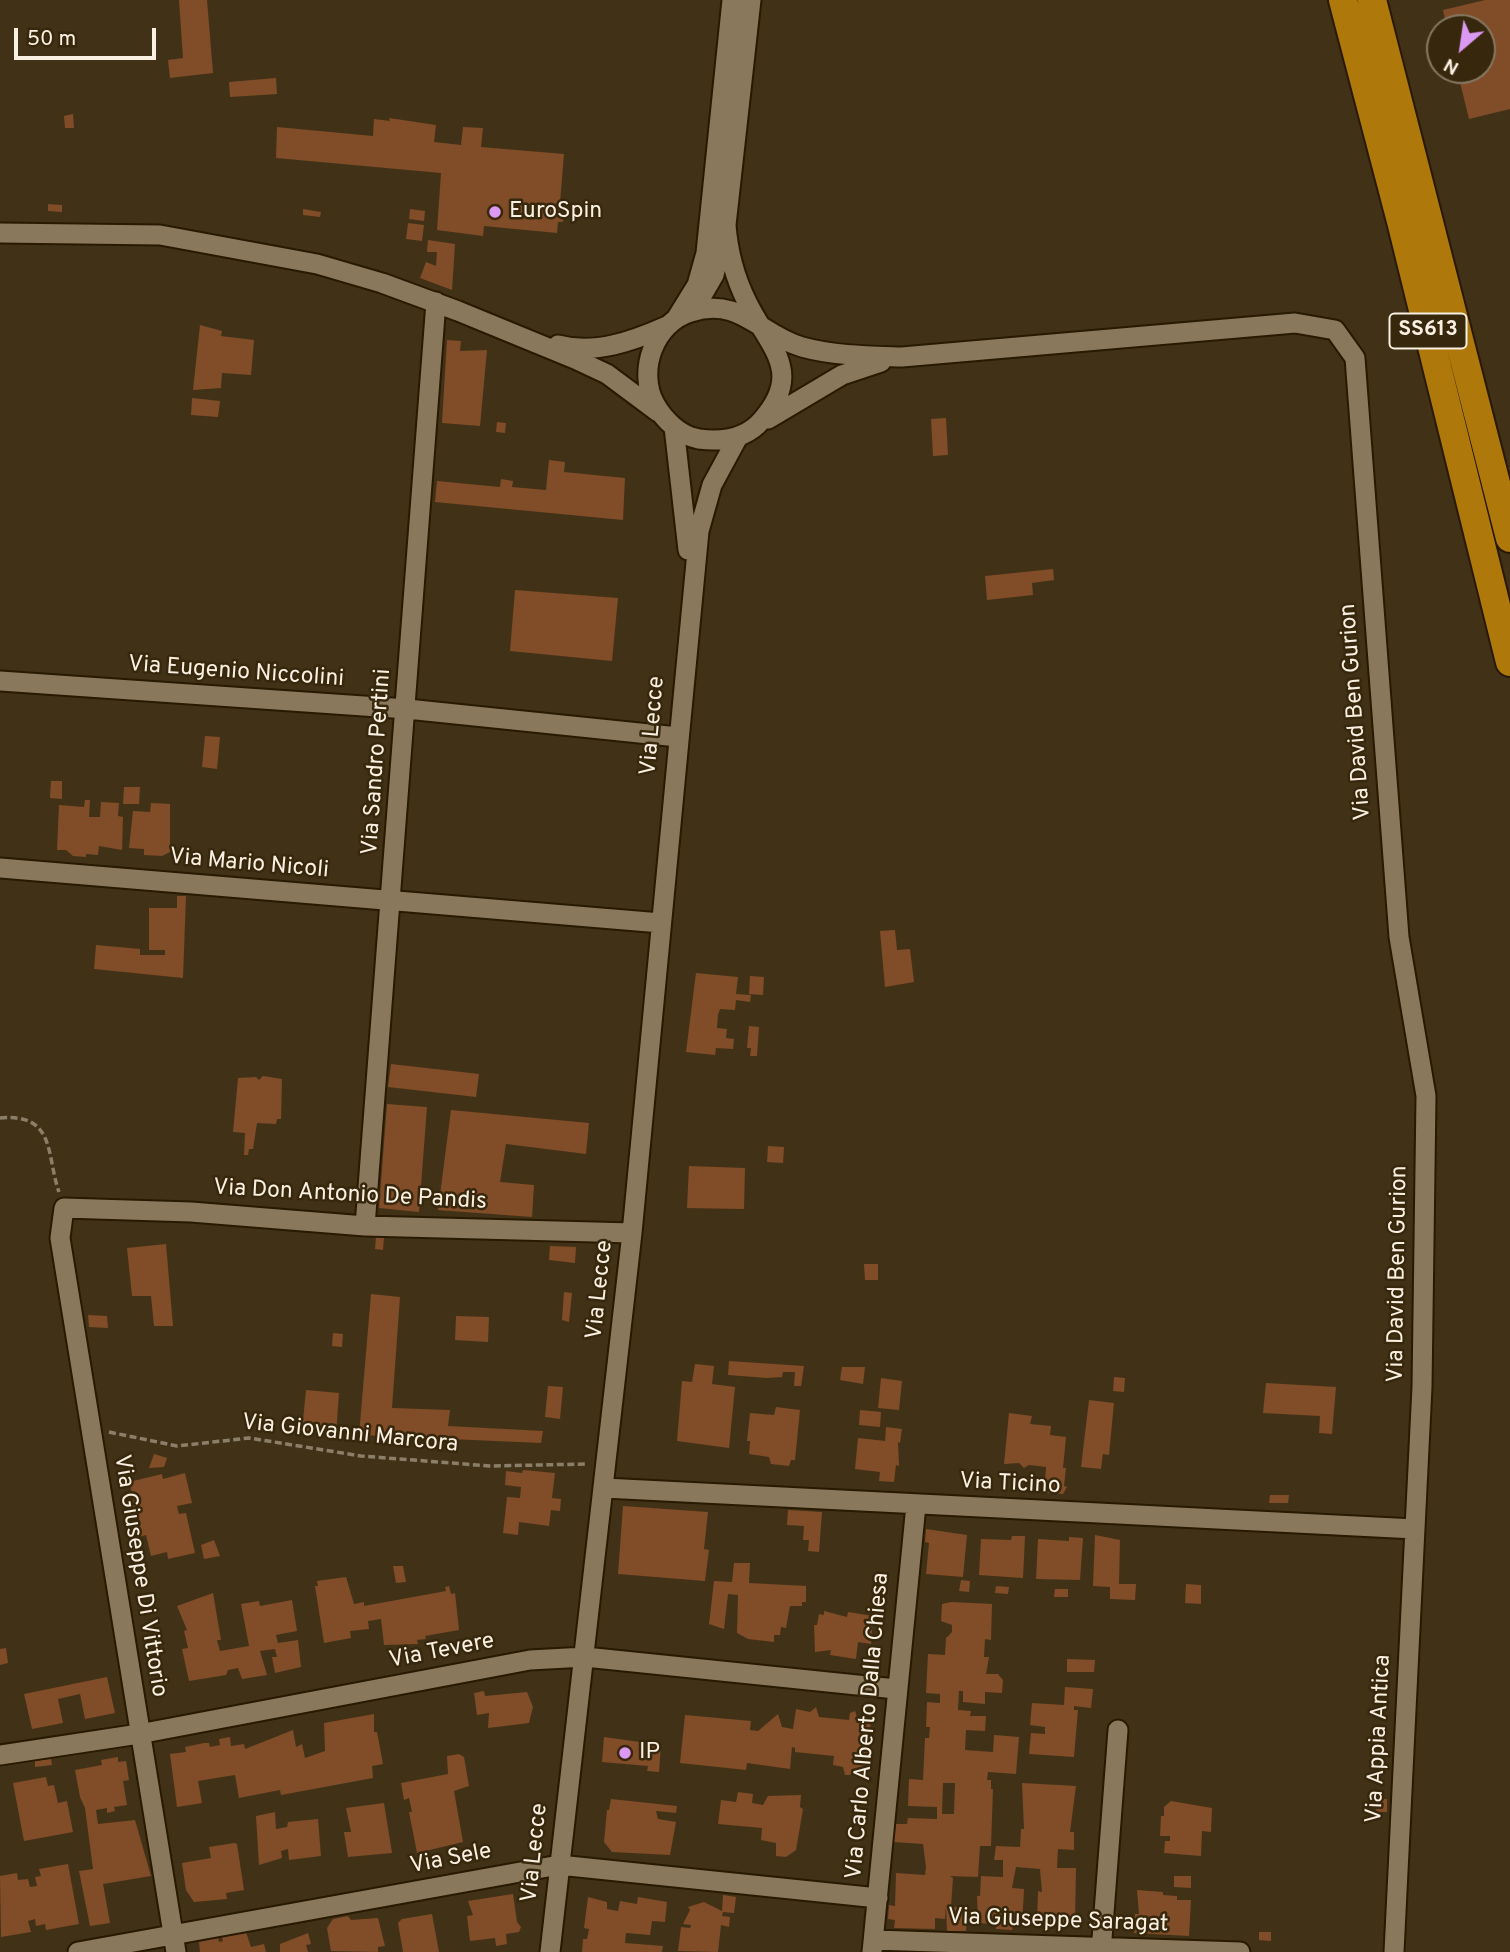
<!DOCTYPE html>
<style>
body{margin:0}
#map{position:relative;width:1510px;height:1952px;overflow:hidden;background:#413217;font-family:Overpass,sans-serif}
canvas{display:block}
.north{position:absolute;left:1426px;top:14px;width:70px;height:70px;box-sizing:border-box;background:#37280d;border:2px solid #857862;border-radius:50%;rotate:209deg;font-size:19px;font-weight:700;line-height:28px;text-align:center;color:#faf0e1}
.north::after{content:'';display:block;margin:auto;width:24px;height:32px;background:#dc99f4;clip-path:polygon(50% 0,100% 100%,50% 72%,0 100%)}
.scale{position:absolute;left:14px;top:28px;width:142px;height:32px;box-sizing:border-box;border:4px solid #faf0e1;border-top:0;padding-left:9px;font-size:21px;line-height:24px;white-space:nowrap;color:#faf0e1;-webkit-text-stroke:5px #37280d;paint-order:stroke}
</style>
<div id="map">
<canvas width="1510" height="1952"></canvas>
<div class="north">N</div>
<div class="scale">50 m</div>
</div>
<script>
const ctx = document.querySelector('canvas').getContext('2d');
ctx.lineJoin = 'round';
function fill(path, color) {
  ctx.fillStyle = color;
  ctx.fill(path, 'evenodd');
}
function stroke(path, color, width, dash) {
  ctx.strokeStyle = color;
  ctx.lineWidth = width;
  ctx.lineCap = dash ? 'butt' : 'round';
  ctx.setLineDash(dash || []);
  ctx.stroke(path);
}
function drawText(font, color, halo, rows, align = 'center') {
  ctx.font = font + ' Overpass,sans-serif';
  ctx.lineWidth = 5;
  ctx.setLineDash([]);
  ctx.textBaseline = 'middle';
  ctx.strokeStyle = halo;
  ctx.fillStyle = color;
  for (const [text, x, y, turn = 0] of rows) {
    ctx.save();
    ctx.translate(x, y);
    ctx.rotate((+turn || 0) * Math.PI / 180);
    ctx.textAlign = isNaN(turn) ? turn : align;
    if (halo) ctx.strokeText(text, 0, 0);
    ctx.fillText(text, 0, 0);
    ctx.restore();
  }
}
const building = new Path2D(`
 M179,0H207L213,73L170,78L168,60L183,58Z
 M1485,0H1510V109L1469,119L1457,70H1482V28H1447L1443,10Z
 M276,78L277,94L230,97L229,82Z
 M73,114L74,128H65L64,116Z
 M389,118L436,125L434,142L461,145L463,127L483,128L481,147L564,154L560,203L564,204L563,222H558L557,233L484,226L483,236L437,230L441,173L276,158L277,127L373,136L374,119L390,121Z
 M48,204L62,205V212L48,211Z
 M303,209L321,212L320,217L303,215Z
 M410,209L425,211L424,221L409,219Z
 M408,223L424,225L422,241L406,239Z
 M428,240L455,244L452,290L420,278L426,262L436,266L437,252H427Z
 M200,325L222,331L221,336L254,340L251,375L222,373L221,388L193,390Z
 M447,340L461,341L460,351L487,350L480,426L442,423Z
 M192,398L220,401L218,417L191,415Z
 M946,418L948,455L933,456L931,419Z
 M497,422L506,423L505,433L496,432Z
 M549,460L565,462L564,472L625,478L623,520L435,502L437,481L500,487L501,479L513,481L512,487L546,490Z
 M1053,569L1054,580L1032,583L1033,595L987,600L985,576Z
 M515,590L618,598L612,661L510,651Z
 M205,736L220,737L217,769L202,767Z
 M51,781H62V799L50,798Z
 M124,787H140L139,804H123Z
 M85,800H90L89,817H100L101,802L119,803L118,816L123,817L122,850L99,846L98,855L86,854V857L73,856L66,850H57L59,805L84,807Z
 M151,803L170,804V852L162,856L144,855V849L129,848L133,811L150,812Z
 M177,896H186L183,978L94,969L96,945L140,949V955H165V950H149V908H177Z
 M895,930L897,950L910,949L914,982L885,987L880,931Z
 M696,973L738,977L736,994L751,995L750,1002L736,1000L735,1010L720,1009L718,1015L717,1028L727,1029L726,1038L734,1039L733,1049L716,1048L715,1055L686,1052Z
 M750,976L764,977L763,995L749,994Z
 M749,1026L759,1027L757,1056H750L751,1048H747Z
 M391,1064L479,1074L476,1097L388,1087Z
 M263,1076L282,1079L281,1119H277L276,1124L257,1123L253,1149H249L248,1155H244L245,1133L233,1132L238,1078L256,1077L259,1080Z
 M387,1104L427,1107L419,1212L379,1208Z
 M451,1110L589,1123L586,1154L506,1144L500,1182L534,1185L532,1217L438,1210Z
 M768,1146L784,1147L783,1163L767,1162Z
 M689,1166L745,1168L744,1209L687,1208Z
 M376,1236L384,1237L383,1250L375,1249Z
 M166,1244L173,1326H154L151,1296H132L127,1248Z
 M550,1246L576,1247L575,1263L549,1260Z
 M864,1264H878V1280H865Z
 M564,1292L572,1293L569,1322L562,1320Z
 M371,1294L400,1297L392,1408L450,1410L448,1426L543,1431L541,1443L359,1435Z
 M88,1315L107,1316L108,1328L89,1327Z
 M456,1316L489,1317L488,1342L455,1340Z
 M333,1333L343,1334L342,1347L332,1346Z
 M729,1361L804,1366L801,1386H794L795,1372H783L782,1377L767,1378L728,1375Z
 M695,1364L714,1366L712,1384L735,1387L729,1448L677,1441L682,1381L692,1382Z
 M842,1367H865L863,1384L840,1380Z
 M1114,1377L1125,1378L1124,1392L1113,1391Z
 M881,1378L902,1381L899,1410L878,1408Z
 M1266,1383L1336,1387L1332,1434L1319,1433L1320,1416L1263,1413Z
 M548,1386L563,1387L560,1419L545,1417Z
 M306,1390L339,1393L336,1435L302,1431Z
 M1089,1400L1114,1403L1109,1455L1103,1454L1101,1469L1081,1467Z
 M776,1407L800,1410L795,1460H791L789,1466L771,1464L769,1457L749,1454L750,1441H747L750,1413L774,1415Z
 M860,1410L881,1412L880,1427L859,1425Z
 M1009,1413L1032,1416L1030,1424L1051,1426L1050,1435L1066,1437L1063,1468H1066L1064,1486L1067,1487L1063,1494L1044,1493L1046,1467L1029,1465L1024,1468L1019,1463L1004,1464Z
 M886,1427L902,1429L900,1443L898,1442L899,1466L896,1465L894,1482L879,1481L880,1472L855,1469L858,1438L885,1441Z
 M154,1454L167,1458L164,1467L149,1468Z
 M523,1470L555,1473L552,1498L561,1499L560,1511L551,1510L549,1526L519,1522L518,1535L503,1533L507,1497L520,1498L521,1487L505,1485L506,1471L522,1473Z
 M185,1473L192,1503L177,1506L179,1514L186,1513L195,1553L168,1559L167,1552L151,1556L146,1535L138,1537L134,1525L141,1523L137,1514L132,1515L129,1503L134,1500L129,1482L162,1474L163,1479Z
 M1270,1495H1289L1288,1503H1269Z
 M623,1506L708,1512L704,1549L709,1550L705,1581L618,1574Z
 M788,1510L822,1512L819,1552L808,1551L809,1540H803L804,1526L787,1525Z
 M926,1529L967,1535L963,1577L926,1574L929,1543L925,1542Z
 M1095,1535L1120,1540L1119,1584H1136L1135,1600L1110,1599V1587L1093,1586Z
 M1012,1536H1025L1023,1578L979,1575L981,1539L1011,1540Z
 M1069,1537L1083,1538L1080,1580L1036,1579L1038,1539L1069,1541Z
 M214,1540L220,1556L204,1559L201,1545Z
 M734,1563H750L749,1583L806,1586V1602H802V1606H790L786,1628L781,1627L780,1635H774V1642L748,1639L737,1633L738,1595L728,1594L724,1629L709,1624L714,1581L732,1582Z
 M393,1566H403L406,1582L396,1583Z
 M346,1577L354,1604L364,1602V1606L446,1591L445,1587L449,1586L451,1594L455,1593L459,1630L425,1636L426,1639L417,1640L418,1644L384,1645L381,1619L368,1621L369,1629L350,1631L351,1638L324,1643L315,1586H318L317,1581Z
 M961,1580L970,1581L969,1592L959,1591Z
 M1186,1584L1201,1585V1604L1185,1603Z
 M996,1586L1009,1587L1008,1594L995,1593Z
 M1055,1589H1068V1597H1054Z
 M213,1593L221,1640H217L220,1651L249,1646L241,1604L259,1601L260,1606L292,1600L297,1631L276,1635L278,1643L298,1640L301,1667L275,1673L272,1657H277L275,1649L260,1651L267,1675L242,1679L238,1668L228,1670L226,1675L189,1681L182,1649L188,1648L184,1631L187,1630L177,1606Z
 M951,1602L992,1604L991,1640L985,1639L984,1657H989L986,1674H998L1003,1680L1002,1693L985,1692V1704L963,1702V1691H959L958,1710L971,1711L970,1716H986L985,1731L966,1730L965,1750L993,1752L994,1735L1019,1737L1016,1774L988,1772L987,1780H991V1789H993L991,1846H980L978,1877L950,1876L953,1878L951,1907L967,1908L966,1931H947L946,1906L945,1919L935,1918V1929L894,1928L895,1920L888,1919L889,1905L895,1906L896,1873L925,1875L926,1867L923,1844L893,1842L894,1824H907L908,1818L937,1819V1807L908,1806L909,1779L923,1780L925,1738H929L930,1727H926L927,1702L940,1703V1694L926,1693L928,1654L945,1655L946,1638L952,1632V1625L941,1621L942,1604ZM943,1783H955L954,1814H942Z
 M824,1611L847,1617L848,1612L873,1616L871,1644L858,1642L856,1659L830,1655L831,1650L815,1652L814,1625H817L819,1614L824,1615Z
 M6,1648L8,1663L0,1665V1649Z
 M1067,1659L1095,1660L1094,1672H1067Z
 M107,1677L115,1713L85,1719L80,1694L58,1699L63,1723L32,1729L24,1694Z
 M1065,1687L1093,1689L1091,1708L1074,1706V1710H1078L1074,1757L1029,1754L1031,1733L1045,1734V1727L1030,1725L1032,1703L1064,1705Z
 M484,1691L485,1696L527,1692L533,1707L529,1723L488,1728L489,1713L477,1715L474,1693Z
 M816,1707L819,1717L849,1720L850,1713L855,1711L858,1720L871,1721L865,1772L853,1770L850,1775H845L843,1767L833,1765L834,1756L795,1752V1748L792,1747L790,1769L747,1763L746,1770L680,1763L685,1715L751,1721L750,1730L758,1731L778,1714L782,1727L793,1729L796,1709L810,1712Z
 M374,1714V1732H377L383,1764L372,1766L373,1778L281,1795L280,1790L239,1798L235,1775L198,1781L202,1803L177,1807L170,1754L186,1752L185,1747L204,1743H209L210,1747L220,1745L219,1739L230,1737L231,1746L244,1744L245,1749L293,1730L296,1747L302,1744L305,1758L325,1751L324,1723Z
 M604,1737L661,1745L659,1772L647,1771L648,1766L602,1762Z
 M459,1754L464,1757L469,1786L454,1791L463,1842L417,1853L409,1812H412L409,1798L404,1800L401,1783L448,1774L447,1756Z
 M118,1757V1762L126,1761L129,1780L123,1781L127,1805L114,1807L115,1811L107,1813V1808L96,1810L98,1824L135,1820L151,1876L103,1884L110,1923L90,1926L79,1871L93,1869L85,1808L80,1797L75,1770L102,1765L101,1760Z
 M51,1759L52,1765L35,1767V1761Z
 M46,1777L48,1786L54,1785L58,1803L67,1801L73,1832L24,1841L13,1783Z
 M1022,1783L1076,1786L1070,1832H1074V1850L1058,1849L1057,1868H1076L1075,1925L1037,1923L1038,1891L1042,1892L1040,1869L1016,1867L1012,1888L1024,1889L1022,1926L1013,1925L1012,1930L996,1929V1924L978,1923L977,1896H980L981,1876L1003,1877V1860H994L996,1846L1020,1847L1021,1829H1024Z
 M738,1792L753,1794L752,1803L763,1805L768,1796L801,1795L800,1807L803,1809L796,1850L786,1857L776,1856V1843L761,1840L762,1828L718,1824L721,1800L736,1802Z
 M611,1799L677,1806L676,1813L656,1811L658,1819L676,1822L670,1855L612,1852L604,1842L607,1810H609Z
 M1377,1799H1387V1812H1376Z
 M1171,1801L1212,1808L1211,1832L1202,1831L1201,1856L1164,1853L1165,1841H1170V1836H1160L1161,1816H1164V1807Z
 M384,1803L392,1853L348,1857L344,1832H351L346,1808Z
 M275,1812L276,1829L287,1827L288,1822L318,1819L321,1856L289,1860L288,1849L281,1851L282,1858L259,1865L256,1816Z
 M234,1843L237,1844L244,1890L226,1893L227,1899L194,1902L186,1890L182,1863L211,1858L209,1847Z
 M68,1864L79,1924L46,1930L45,1924L36,1926L35,1919L28,1921L31,1932L1,1937L0,1876L17,1873L18,1880L28,1879L30,1887L37,1886L35,1877L41,1876L39,1869Z
 M1174,1876H1191V1888L1174,1887Z
 M1137,1890L1163,1892V1895L1177,1896V1900H1191L1189,1936L1134,1933L1135,1914H1139Z
 M513,1894L517,1922L521,1927L519,1932L506,1934L507,1944L496,1946L495,1938L470,1941L467,1916L473,1915L468,1901Z
 M723,1895L736,1897L734,1913L723,1912L722,1916L730,1917L729,1927L721,1925L718,1952L678,1951L681,1927L690,1928L691,1925L683,1924L690,1910L688,1907L704,1902L722,1911Z
 M588,1897L607,1902V1909L618,1911L620,1901L637,1904L638,1897L667,1902L665,1922L652,1921L650,1935L626,1933L625,1943L663,1946L662,1952H582L583,1939H587L589,1929L584,1928Z
 M432,1914L439,1952H403L398,1923L402,1919Z
 M348,1916L351,1920L378,1918L385,1946L378,1947V1952L331,1951L327,1928L333,1919Z
 M246,1932L251,1947L264,1944L266,1952H200L199,1942L218,1937L219,1942L223,1941L222,1937Z
 M1259,1932H1271V1941L1259,1940Z
 M308,1933L311,1944L306,1945L308,1952H280V1944Z`);
const path = new Path2D(`
 M0,1118C56,1113 46,1155 59,1192
 M109,1432L177,1446L249,1438L361,1456L490,1466L587,1464`);
const minor = new Path2D(`
 M726,225C728,251 735,278 747,302C768,346 805,371 762,420C746,439 722,442 699,439C680,436 664,420 655,404C637,371 654,323 691,312C740,296 760,335 802,347C835,356 869,356 902,357L1295,323L1335,330L1355,358L1399,937L1426,1096L1422,1387L1394,1952
 M0,233L160,235L317,264L382,283L458,311L575,359L607,374L658,412
 M700,299L714,275L726,225L751,0
 M676,319L697,285L706,253L732,0
 M558,345C595,355 633,341 667,326
 M768,419L842,375L881,362
 M674,427L688,550
 M0,681L407,709L678,737
 M0,868L661,923
 M365,1226L436,302
 M604,1488L1415,1529
 M0,1755L139,1734L530,1660L585,1657L896,1689
 M874,1940L1240,1952
 M78,1952L559,1865L878,1898
 M176,1952L60,1238L64,1208L191,1212L365,1226L632,1233
 M550,1952L632,1233L699,531L712,485L738,437
 M872,1952L916,1505
 M1101,1952L1118,1730`);
const highway = new Path2D(`
 M1343,0L1402,225L1510,662
 M1372,0L1510,538`);
const markers = [
 [495,212,7,"#dc99f4"],
 [625,1753,7,"#dc99f4"]
];
const shields = [
 [1428,331,77]
];
const shieldNames = [
 ["SS613",1428,331]
];
const poiNames = [
 ["EuroSpin",509,212],
 ["IP",639,1753]
];
const streetNames = [
 ["Via Eugenio Niccolini",236,673,4],
 ["Via David Ben Gurion",1357,712,-94],
 ["Via Lecce",654,726,-85],
 ["Via Sandro Pertini",378,762,-86],
 ["Via Mario Nicoli",249,865,5],
 ["Via Don Antonio De Pandis",350,1196,3],
 ["Via David Ben Gurion",1399,1274,-89],
 ["Via Lecce",601,1290,-84],
 ["Via Giovanni Marcora",350,1435,6],
 ["Via Ticino",1010,1485,3],
 ["Via Giuseppe Di Vittorio",139,1576,81],
 ["Via Tevere",442,1652,-11],
 ["Via Carlo Alberto Dalla Chiesa",869,1726,-85],
 ["Via Appia Antica",1380,1739,-87],
 ["Via Lecce",536,1853,-84],
 ["Via Sele",451,1860,-11],
 ["Via Giuseppe Saragat",1058,1922,2]
];
fill(building, '#814c28');
stroke(minor, '#281901', 23);
stroke(highway, '#281901', 32);
stroke(path, '#8c7f69', 3.5, [7, 3.5]);
stroke(minor, '#8a785c', 19);
stroke(highway, '#af780b', 28);
for (const [x, y, r, color] of markers) {
  const dot = new Path2D();
  dot.arc(x, y, r, 0, 2 * Math.PI);
  ctx.fillStyle = color;
  ctx.fill(dot);
  stroke(dot, '#37280d', 2.5);
}
for (const [x, y, w] of shields) {
  const box = new Path2D();
  box.roundRect(x - w / 2, y - 17.5, w, 35, 5);
  ctx.fillStyle = '#37280d';
  ctx.fill(box);
  stroke(box, '#faf0e1', 2);
}
drawText('bold 21px', '#faf0e1', null, shieldNames);
drawText('23px', '#faf0e1', '#37280d', poiNames, 'left');
drawText('23px', '#faf0e1', '#37280d', streetNames);
</script>
